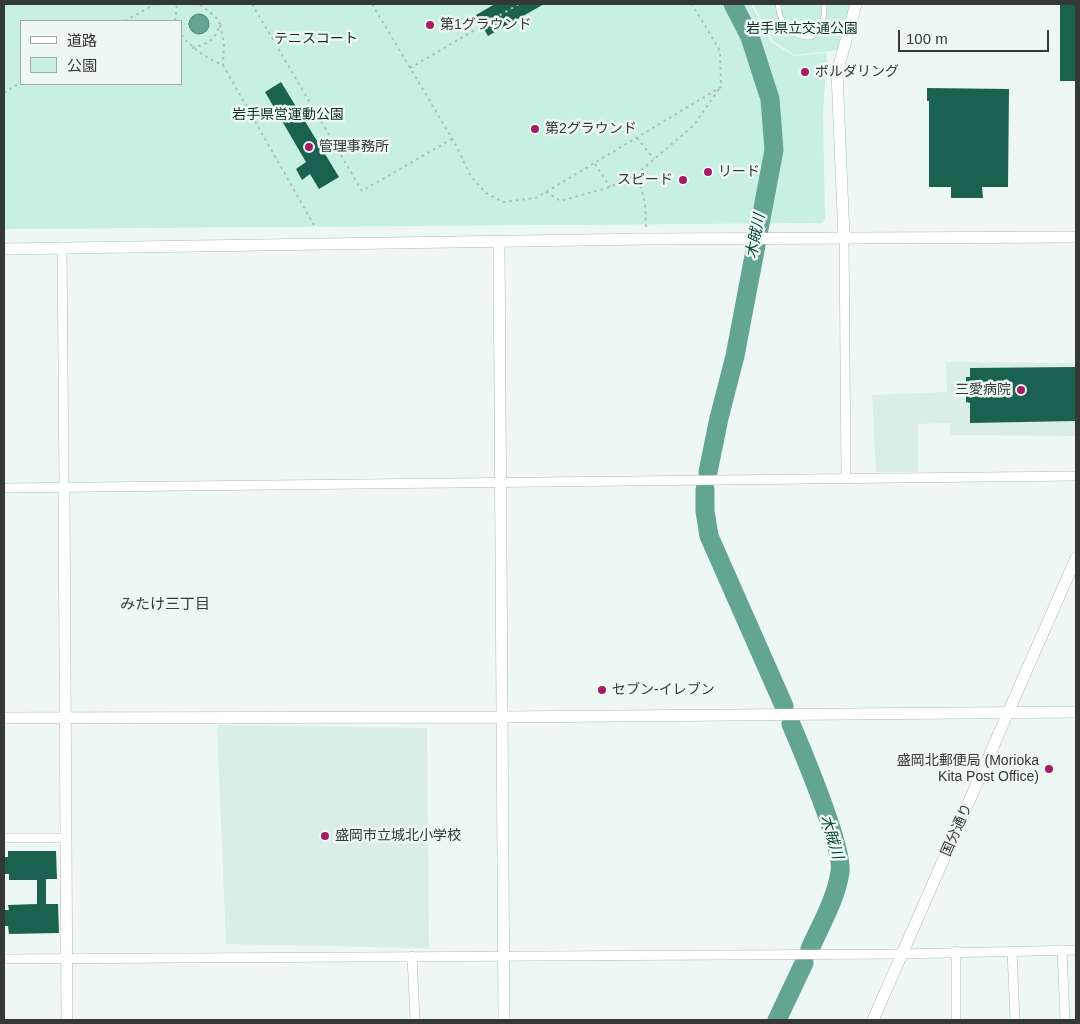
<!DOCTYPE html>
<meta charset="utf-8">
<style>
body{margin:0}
#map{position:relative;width:1080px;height:1024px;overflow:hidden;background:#edf7f3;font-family:Helvetica,"Noto Sans JP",sans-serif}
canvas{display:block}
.frame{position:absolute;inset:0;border:5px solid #343836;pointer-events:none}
.legend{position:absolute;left:20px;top:20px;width:162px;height:65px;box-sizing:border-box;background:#edf7f3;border:1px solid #a3aba7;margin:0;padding:6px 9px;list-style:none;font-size:15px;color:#343836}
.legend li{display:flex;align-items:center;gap:10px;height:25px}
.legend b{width:25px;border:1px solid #a3aba7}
.scale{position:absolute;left:898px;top:30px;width:151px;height:22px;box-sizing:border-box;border:2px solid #343836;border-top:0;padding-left:6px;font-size:15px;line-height:18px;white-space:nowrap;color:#343836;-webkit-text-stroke:4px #edf7f3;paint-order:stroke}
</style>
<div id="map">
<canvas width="1080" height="1024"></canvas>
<div class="frame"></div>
<ul class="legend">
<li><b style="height:6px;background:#fff"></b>道路</li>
<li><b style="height:14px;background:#c7efe2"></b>公園</li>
</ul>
<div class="scale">100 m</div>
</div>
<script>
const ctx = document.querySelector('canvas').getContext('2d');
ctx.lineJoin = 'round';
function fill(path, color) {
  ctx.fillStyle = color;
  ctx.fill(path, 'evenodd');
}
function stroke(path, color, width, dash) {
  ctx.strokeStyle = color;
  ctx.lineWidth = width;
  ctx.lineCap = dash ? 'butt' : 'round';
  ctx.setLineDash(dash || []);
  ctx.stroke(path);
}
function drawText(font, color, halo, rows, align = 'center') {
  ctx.font = font + ' Helvetica,"Noto Sans JP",sans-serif';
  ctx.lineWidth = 5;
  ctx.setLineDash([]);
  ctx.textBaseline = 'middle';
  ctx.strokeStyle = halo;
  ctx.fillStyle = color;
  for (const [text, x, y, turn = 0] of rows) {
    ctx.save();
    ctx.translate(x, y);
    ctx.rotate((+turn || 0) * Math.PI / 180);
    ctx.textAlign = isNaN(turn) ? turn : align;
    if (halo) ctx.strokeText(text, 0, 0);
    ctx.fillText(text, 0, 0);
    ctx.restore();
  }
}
const built = new Path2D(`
 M946,362L1076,363V436L950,435V423L918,424V472H876L872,395L947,392Z
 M217,725L427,728L429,948L226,944Z`);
const green = new Path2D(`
 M4,4H751L771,42L795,56L827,53L823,114L825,219L822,223L4,229ZM21,21H181V84H21Z
 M753,4H851L838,50L795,55L773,41Z`);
const water = new Path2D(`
 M189 24a10 10 0 1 1 20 0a10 10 0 1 1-20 0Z`);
const river = new Path2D(`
 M708,472L719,418L735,356L774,150L770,99L750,37L733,4
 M705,489V511L709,536L784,706
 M791,724C802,750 844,849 840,872C836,899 821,924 810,949
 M777,1020L804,963`);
const building = new Path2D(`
 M495,4H544L488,36L476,15Z
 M1060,4H1076V81H1060Z
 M281,82L339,177L319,189L310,174L302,180L296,169L306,162L265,92Z
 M927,88L1009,89L1008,187H982L983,198H951V187H929V101H927Z
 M1076,367V421L970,423V403L966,402V377H970V368Z
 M8,851H56L57,879H46V904H58L59,933L9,934L8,926H4V910H9L8,905L37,904V880H9V874H4V857H8Z`);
const path = new Path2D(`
 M252,4L362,191L452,139
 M372,4L456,145L470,175L486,193L503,202L536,198L721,87L720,51L692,4
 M125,21L155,4
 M175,21L177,4
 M220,25L224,43L223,65
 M181,35C194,49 205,58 223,65L314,225
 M192,48C209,43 214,42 220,24L215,16L199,4
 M410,68L519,4
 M4,93L21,82
 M637,138L654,159
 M595,164L610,187
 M638,173L645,203L646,228
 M546,192L561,201L610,187L638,173L694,125L719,89`);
const service = new Path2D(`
 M778,4C779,23 793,39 812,37C822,27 825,18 824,4`);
const minor = new Path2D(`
 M844,237L846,478
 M62,247L64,488
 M4,488L1076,476
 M4,838H66
 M1062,950L1065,1020
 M956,951V1020
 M1012,951L1015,1020
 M412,956L415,1020
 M4,959L902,954L1076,950`);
const tertiary = new Path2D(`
 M844,237L837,73L856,4
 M499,242L504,1020
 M4,249L647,239L1076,237
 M64,488L67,1020
 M4,718L503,717L1076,712
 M873,1020L1076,558`);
const markers = [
 [430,25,5,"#a41c66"],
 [805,72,5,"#a41c66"],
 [535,129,5,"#a41c66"],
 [309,147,5,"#a41c66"],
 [708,172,5,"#a41c66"],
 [683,180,5,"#a41c66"],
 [1021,390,5,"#a41c66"],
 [602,690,5,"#a41c66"],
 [1049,769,5,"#a41c66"],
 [325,836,5,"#a41c66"]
];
const poiNames = [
 ["第1グラウンド",440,25],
 ["ボルダリング",815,72],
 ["第2グラウンド",545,129],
 ["管理事務所",319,147],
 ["リード",718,172],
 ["スピード",673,180,"right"],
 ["三愛病院",1011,390,"right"],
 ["セブン-イレブン",612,690],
 ["盛岡北郵便局 (Morioka",1039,761,"right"],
 ["Kita Post Office)",1039,777,"right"],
 ["盛岡市立城北小学校",335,836]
];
const parkNames = [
 ["岩手県立交通公園",802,29],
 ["テニスコート",316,39],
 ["岩手県営運動公園",288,115]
];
const streetNames = [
 ["国分通り",957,830,-66]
];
const waterNames = [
 ["木賊川",756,236,-79],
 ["木賊川",831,837,73]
];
const neighbourhoodNames = [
 ["みたけ三丁目",165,605]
];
fill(built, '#dbede7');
fill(green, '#c7efe2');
fill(water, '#63a592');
stroke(water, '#558476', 1);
stroke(river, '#63a592', 19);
fill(building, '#1b6150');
stroke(service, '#b0b9b6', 5.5);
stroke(minor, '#b0b9b6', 10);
stroke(tertiary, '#b0b9b6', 12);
stroke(path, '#b1bab6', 2, [2.5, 4]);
stroke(service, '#fff', 4.5);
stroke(minor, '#fff', 9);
stroke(tertiary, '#fff', 11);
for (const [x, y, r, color] of markers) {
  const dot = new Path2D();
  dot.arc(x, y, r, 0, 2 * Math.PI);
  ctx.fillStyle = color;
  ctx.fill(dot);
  stroke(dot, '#edf7f3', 2);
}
drawText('14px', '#343836', '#edf7f3', poiNames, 'left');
drawText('14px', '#103028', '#edf7f3', parkNames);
drawText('14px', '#343836', '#edf7f3', streetNames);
drawText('italic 15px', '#064336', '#edf7f3', waterNames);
drawText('15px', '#343836', '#edf7f3', neighbourhoodNames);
</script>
